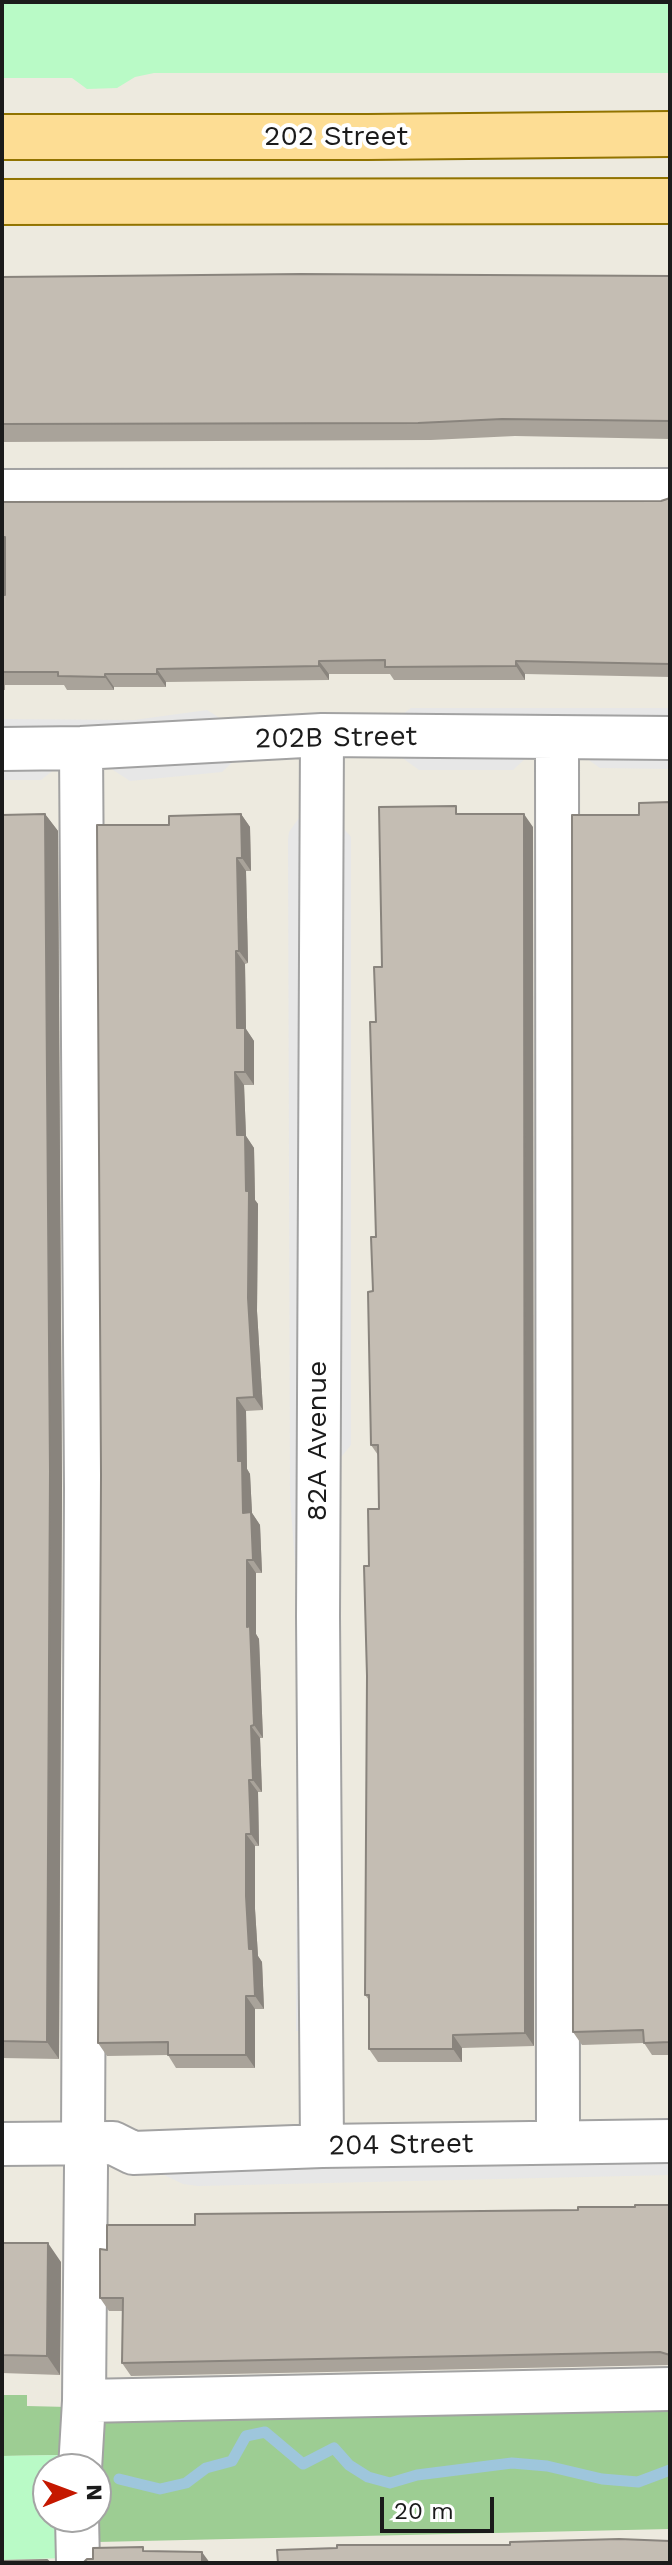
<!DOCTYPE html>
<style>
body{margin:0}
#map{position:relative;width:672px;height:2565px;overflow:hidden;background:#edeadf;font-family:"Work Sans",sans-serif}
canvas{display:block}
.frame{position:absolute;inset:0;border:4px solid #1b1b1b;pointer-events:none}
.north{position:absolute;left:32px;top:2453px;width:80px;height:80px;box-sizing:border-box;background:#fff;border:2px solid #a4a4a4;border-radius:50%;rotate:89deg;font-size:22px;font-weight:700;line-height:32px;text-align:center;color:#1b1b1b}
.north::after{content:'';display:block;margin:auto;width:28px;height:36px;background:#c51800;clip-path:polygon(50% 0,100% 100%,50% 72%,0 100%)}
.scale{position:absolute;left:380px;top:2497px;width:114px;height:36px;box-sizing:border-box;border:4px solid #1b1b1b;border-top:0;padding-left:10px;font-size:24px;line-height:28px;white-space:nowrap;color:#1b1b1b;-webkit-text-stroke:6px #fff;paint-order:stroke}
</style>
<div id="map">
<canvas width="672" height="2565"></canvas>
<div class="frame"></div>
<div class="north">N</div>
<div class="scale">20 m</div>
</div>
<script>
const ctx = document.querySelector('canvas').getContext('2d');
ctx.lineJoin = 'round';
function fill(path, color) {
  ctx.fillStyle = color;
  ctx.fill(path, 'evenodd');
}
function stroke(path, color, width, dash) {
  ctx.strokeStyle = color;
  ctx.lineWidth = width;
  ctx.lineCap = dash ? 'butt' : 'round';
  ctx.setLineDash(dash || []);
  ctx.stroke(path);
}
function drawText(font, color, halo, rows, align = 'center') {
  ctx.font = font + ' "Work Sans",sans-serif';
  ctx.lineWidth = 8;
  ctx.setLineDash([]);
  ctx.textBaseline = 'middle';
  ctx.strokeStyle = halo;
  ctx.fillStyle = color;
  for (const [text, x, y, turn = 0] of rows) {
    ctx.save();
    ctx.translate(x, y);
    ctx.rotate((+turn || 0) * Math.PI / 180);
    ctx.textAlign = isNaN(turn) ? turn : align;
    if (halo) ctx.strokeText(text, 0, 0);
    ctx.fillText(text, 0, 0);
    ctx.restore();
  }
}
const forest = new Path2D(`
 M2,2395H27V2406L68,2407L67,2455L2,2456Z
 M670,2406V2529L97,2542L99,2431L101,2424L107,2420Z`);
const park = new Path2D(`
 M2,2H670V73H154L135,77L117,88L87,89L72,78H2Z
 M67,2455L66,2469H48V2517H65L64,2558L2,2560V2456Z`);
const parking = new Path2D(`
 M411,708H670V721L395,720Z
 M207,710L226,722L2,731V719L134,720Z
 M583,756H670V769L600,768Z
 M401,757H527L513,770H419Z
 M237,758L222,772L130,781L110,768Z
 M2,768H56L41,780H2Z
 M301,815L308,2031H296L297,1589L290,1497L288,840L289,832Z
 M339,823L351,837V1445L338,1461Z
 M670,2160V2175L198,2186L183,2184L160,2173Z`);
const stream = new Path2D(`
 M119,2479L160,2489L186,2483L206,2468L232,2461L246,2436L265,2432L303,2464L334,2448L349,2465L368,2477L390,2483L417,2475L512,2463L547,2466L602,2479L638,2482L670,2470`);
const minor = new Path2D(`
 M2,491L670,490
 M557,737L558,2142
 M81,748L86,1488L83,2141
 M2,749L81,748L322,735L670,738
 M2,2144L113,2143L133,2153L322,2146L670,2141
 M322,2146L318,1616L322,735
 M84,2401L670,2389
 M80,2469L84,2401L86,2166
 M77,2517L78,2563`);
const major = new Path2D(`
 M2,137H368L670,134
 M2,202L670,201`);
const wall = new Path2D(`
 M670,276V439L515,436L431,440L2,442V277Z
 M670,498V677L525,674V680H394L390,674H329V680L166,682V687H114V690H67L64,685H5V690H2V595H5V550H2V502L661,501Z
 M670,802V2055H652L644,2043L582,2045L573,2032L639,815Z
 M45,814L58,831L62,1488L59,2059L2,2058V815Z
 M241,814L250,827L251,871H246L248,963L245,964L246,1029L254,1041V1085H244L246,1136L254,1148L255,1200L258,1204L257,1311L263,1410L246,1411L247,1469L250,1474L252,1513L260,1525L262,1573H256V1634L259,1639L263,1738H260L262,1792H258L259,1846H255V1909L258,1956L262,1962L264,2009H255V2068H176L168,2055L107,2056L98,2043L169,825Z
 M461,814L533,827L534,2046L462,2048V2062H378L369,2049V2000L365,1995L369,1566L379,1509L378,1455L371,1445L373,1291L376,1237L382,967Z
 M670,2205V2365L131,2376L122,2363L123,2311H109L100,2298L107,2250L195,2225L578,2210Z
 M2,2243L61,2262L60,2375L2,2373Z`);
const shadedWall = new Path2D(`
 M319,661L329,674V680L319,666Z
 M516,661L525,674V680L516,666Z
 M157,669L166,682V687L157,674Z
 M105,674L114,687V690L105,677Z
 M45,814L58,831L62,1488L59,2059L47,2042Z
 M241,814L250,827L251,871L242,858Z
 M524,814L533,827L534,2046L525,2033Z
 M237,858L246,871L248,963L239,951Z
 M236,951L245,964L246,1029L254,1041V1085L245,1072L237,1028Z
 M235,1072L244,1085L246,1136L254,1148L255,1200L258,1204L257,1311L263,1410L254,1397L237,1135Z
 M237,1398L246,1411L247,1469L250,1474L252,1513L260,1525L262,1573L253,1560L243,1513L238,1461Z
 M247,1560L256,1573V1634L259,1639L263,1738L254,1725L247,1627Z
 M251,1726L260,1738L262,1792L253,1780Z
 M249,1780L258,1792L259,1846L251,1834Z
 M246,1834L255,1846V1909L258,1956L262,1962L264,2009L255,1996L249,1949L246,1896Z
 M246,1996L255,2009V2068L246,2055Z
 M453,2035L462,2048V2062L453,2049Z
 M48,2243L61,2262L60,2375L47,2356Z
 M202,2552L210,2563H202Z`);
const building = new Path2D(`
 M301,274L670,276V421L502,419L418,423L2,424V277Z
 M670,498V664L516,661V666L385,667V660L319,661V666L157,669V674H105V677L58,676V672H2V595H5V537H2V502L661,501Z
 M670,802V2042L644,2043L643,2030L573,2032L572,815H639V803Z
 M456,806V814H524L525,2033L453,2035V2049H369V1995H365L367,1676L364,1566H369L368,1509H379L378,1445H371L368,1292L373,1291L371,1237H376L370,1022H376L374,967H382L379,807Z
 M45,814L50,1471L47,2042L2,2041V815Z
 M241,814L242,858H237L239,951H236L237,1028H245V1072H235L237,1135H245L246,1191H249L248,1298L254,1397L237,1398L238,1461H242L243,1513L251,1512L253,1560H247V1627L250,1626L254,1725L251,1726L253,1780H249L251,1834H246V1896L249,1949H253L255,1996H246V2055H168V2042L98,2043L101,1475L97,825H169V816Z
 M635,2205H670V2355L660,2352L122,2363L123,2298H100V2249L107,2250V2225H195V2214L578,2210V2207H635Z
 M2,2243H48L47,2356L2,2355Z
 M619,2539L670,2541V2563H278L277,2550L337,2548V2545H510V2542Z
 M143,2547V2551L202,2552V2563H83L87,2559H93V2548Z
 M47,2560L50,2563H2V2561Z`);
const streetNames = [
 ["202 Street",336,137],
 ["202B Street",336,738,-1],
 ["82A Avenue",318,1441,-90],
 ["204 Street",401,2145,-1]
];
fill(forest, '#9dcd93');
fill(park, '#b9fac6');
fill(parking, '#e7e7e7');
stroke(stream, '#9ec6dc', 11);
stroke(minor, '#a2a2a2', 46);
stroke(major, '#917300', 48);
stroke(minor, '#fff', 42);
stroke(major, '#fddd94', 44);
fill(wall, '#a9a39a');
fill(shadedWall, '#89847d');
fill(building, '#c4bdb3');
stroke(building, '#89847d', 2);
drawText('28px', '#1b1b1b', '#fff', streetNames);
</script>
